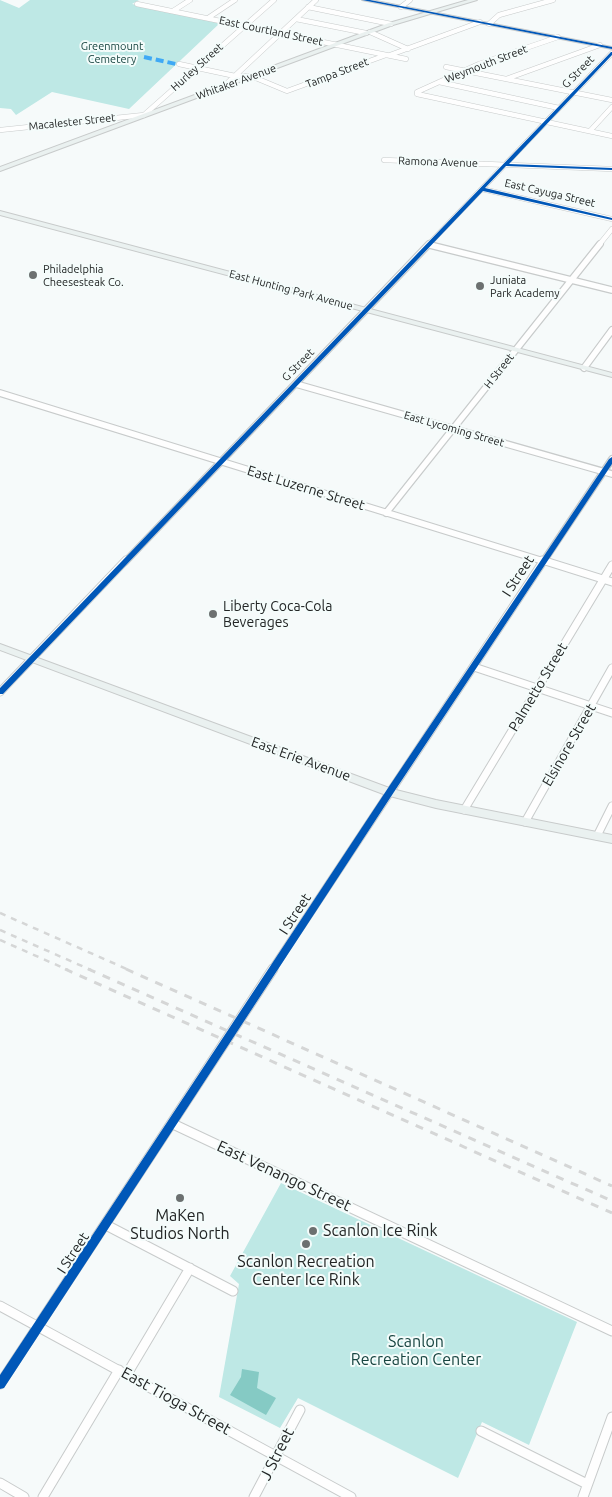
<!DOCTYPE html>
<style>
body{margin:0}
canvas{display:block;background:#f6fafa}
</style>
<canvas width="612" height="1497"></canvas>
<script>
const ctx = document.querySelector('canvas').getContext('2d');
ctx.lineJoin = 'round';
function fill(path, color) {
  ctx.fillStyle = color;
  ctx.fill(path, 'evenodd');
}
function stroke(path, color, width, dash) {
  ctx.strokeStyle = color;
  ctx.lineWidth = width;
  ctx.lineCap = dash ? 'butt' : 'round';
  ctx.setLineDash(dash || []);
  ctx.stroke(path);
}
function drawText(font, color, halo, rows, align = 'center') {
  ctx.font = font + ' Ubuntu,sans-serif';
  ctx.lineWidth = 4;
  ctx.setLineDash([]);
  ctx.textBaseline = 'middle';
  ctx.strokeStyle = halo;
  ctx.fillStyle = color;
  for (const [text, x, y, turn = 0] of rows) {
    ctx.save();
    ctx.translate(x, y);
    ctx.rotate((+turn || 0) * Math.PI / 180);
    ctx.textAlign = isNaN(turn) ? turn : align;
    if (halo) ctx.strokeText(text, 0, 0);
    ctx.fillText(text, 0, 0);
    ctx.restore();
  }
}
const green = new Path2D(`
 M0,0L19,8L30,0H139L132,4L220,23L129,109L52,92L16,115L11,109L0,108Z
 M281,1183L577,1322L529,1445L482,1422L458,1478L298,1398L280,1428L219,1397L239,1284L230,1276Z`);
const water = new Path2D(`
 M242,1369L259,1372L257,1388L276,1398L266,1415L230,1395L241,1377Z`);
const minorFar3 = new Path2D(`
 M137,4L406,59
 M308,7L391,24
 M401,7L410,0
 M173,11L190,0
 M208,18L235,0
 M296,19L366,33
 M489,24L499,15L553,0
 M370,32L408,49
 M558,37L479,64L417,92V94L612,136
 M390,55L480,22
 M179,64L235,76H251L287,91L386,55
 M446,67L612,100
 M506,79L600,45
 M439,82L559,108
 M224,86L316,0
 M0,130L144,115L274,0
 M590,131L612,107
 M384,160L612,169
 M482,189L612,219
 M428,245L612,53
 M430,245H432
 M599,245L612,229`);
const minorFar2 = new Path2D(`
 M430,245L612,290
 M584,368L612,330
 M296,384L612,474
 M0,393L546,562
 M386,513L600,244
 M125,562L429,244
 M543,562L612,459`);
const minorFar1 = new Path2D(`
 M542,560L612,582
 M474,667L612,713
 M0,692L126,560
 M464,810L612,565
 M525,822L612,668
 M597,836L612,806
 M272,970L544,560`);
const minor = new Path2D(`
 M173,1124L612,1331
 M106,1225L233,1291
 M0,1306L351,1497
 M127,1374L190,1268
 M0,1384L273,969
 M481,1431L587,1484
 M0,1483L24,1497
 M43,1497L119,1370
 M254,1497L300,1410
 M583,1497L612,1417`);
const tertiary = new Path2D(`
 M362,0H371L612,47V49Z`);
const secondary = new Path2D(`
 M468,0H477L393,25L0,171V167L389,23Z
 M0,211L612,373V377L0,215Z
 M0,644L392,789L436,800L612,835V843L436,808L386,795L0,650Z`);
const railFar1 = new Path2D(`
 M0,913L129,970
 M0,930L91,970
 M0,940L68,970`);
const rail = new Path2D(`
 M65,969L612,1213
 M88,969L612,1201
 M126,969L612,1186`);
const quiet = new Path2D(`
 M144,57L176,64`);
const cycleway = new Path2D(`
 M362,0H370L612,47V49Z
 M611,52H612V55L509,164L612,168V170L506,166L485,188L612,218V220L483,191L3,694H0V688Z
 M612,457V464L394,792L4,1388L0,1389V1375L388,788L609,459Z`);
const markers = [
 [33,275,5,"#6c7070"],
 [480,286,5,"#6c7070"],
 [213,614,5,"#6c7070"],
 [180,1198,5,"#6c7070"],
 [313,1231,5,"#6c7070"],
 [306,1244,5,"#6c7070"]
];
const farStreetnames = [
 ["East Courtland Street",271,31,12],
 ["Weymouth Street",486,64,-21],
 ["Hurley Street",197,67,-42],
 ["G Street",578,72,-46],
 ["Tampa Street",337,73,-21],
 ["Whitaker Avenue",236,82,-20],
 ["Macalester Street",72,122,-6],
 ["Ramona Avenue",438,162,2],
 ["East Cayuga Street",550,193,13],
 ["East Hunting Park Avenue",291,290,15],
 ["G Street",298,365,-46],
 ["H Street",499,371,-52],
 ["East Lycoming Street",454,429,16]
];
const farParknames = [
 ["Greenmount",112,46],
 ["Cemetery",112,59]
];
const farPoinames = [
 ["Philadelphia",43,269],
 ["Cheesesteak Co.",43,282],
 ["Juniata",490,280],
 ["Park Academy",490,293]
];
const streetNames = [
 ["East Luzerne Street",306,488,17],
 ["I Street",518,576,-57],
 ["Palmetto Street",538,687,-59],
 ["Elsinore Street",569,745,-60],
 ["East Erie Avenue",301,759,20],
 ["I Street",295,914,-57],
 ["I Street",73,1253,-57]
];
const poiNames = [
 ["Liberty Coca-Cola",223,606],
 ["Beverages",223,622]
];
const nearStreetnames = [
 ["East Venango Street",284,1176,25],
 ["East Tioga Street",176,1401,29],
 ["J Street",277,1454,-63]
];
const nearPoinames = [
 ["MaKen",180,1216],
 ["Studios North",180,1234],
 ["Scanlon Ice Rink",323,1231,"left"],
 ["Scanlon Recreation",306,1262],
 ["Center Ice Rink",306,1280]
];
const nearParknames = [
 ["Scanlon",416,1342],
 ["Recreation Center",416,1360]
];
fill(green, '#bee8e5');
fill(water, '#85cac4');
stroke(minorFar3, '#c8cbcb', 5.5);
stroke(minorFar2, '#c8cbcb', 8);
stroke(minorFar1, '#c8cbcb', 9);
stroke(minor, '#c8cbcb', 11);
stroke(tertiary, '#c8cbcb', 2);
stroke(secondary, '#c8cbcb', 2);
stroke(minorFar3, '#fefefe', 4.5);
stroke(minorFar2, '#fefefe', 5.5);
stroke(minorFar1, '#fefefe', 7);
stroke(minor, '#fefefe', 9);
fill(tertiary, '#fefefe');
fill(secondary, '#eaf1f0');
stroke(railFar1, '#d5d6d6', 2.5, [6, 6]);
stroke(rail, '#d5d6d6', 3, [8, 8]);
stroke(quiet, '#3fa9f5', 4, [8, 4]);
fill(cycleway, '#0057b8');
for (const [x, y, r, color] of markers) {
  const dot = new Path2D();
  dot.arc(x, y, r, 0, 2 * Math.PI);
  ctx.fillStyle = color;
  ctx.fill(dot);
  stroke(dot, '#f4fcfb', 2);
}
drawText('11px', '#222525', '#f4fcfb', farStreetnames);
drawText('11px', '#184541', '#f4fcfb', farParknames);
drawText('11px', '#222525', '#f4fcfb', farPoinames, 'left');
drawText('14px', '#222525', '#f4fcfb', streetNames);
drawText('14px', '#222525', '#f4fcfb', poiNames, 'left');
drawText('16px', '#222525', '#f4fcfb', nearStreetnames);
drawText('16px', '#222525', '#f4fcfb', nearPoinames);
drawText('16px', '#184541', '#f4fcfb', nearParknames);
</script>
